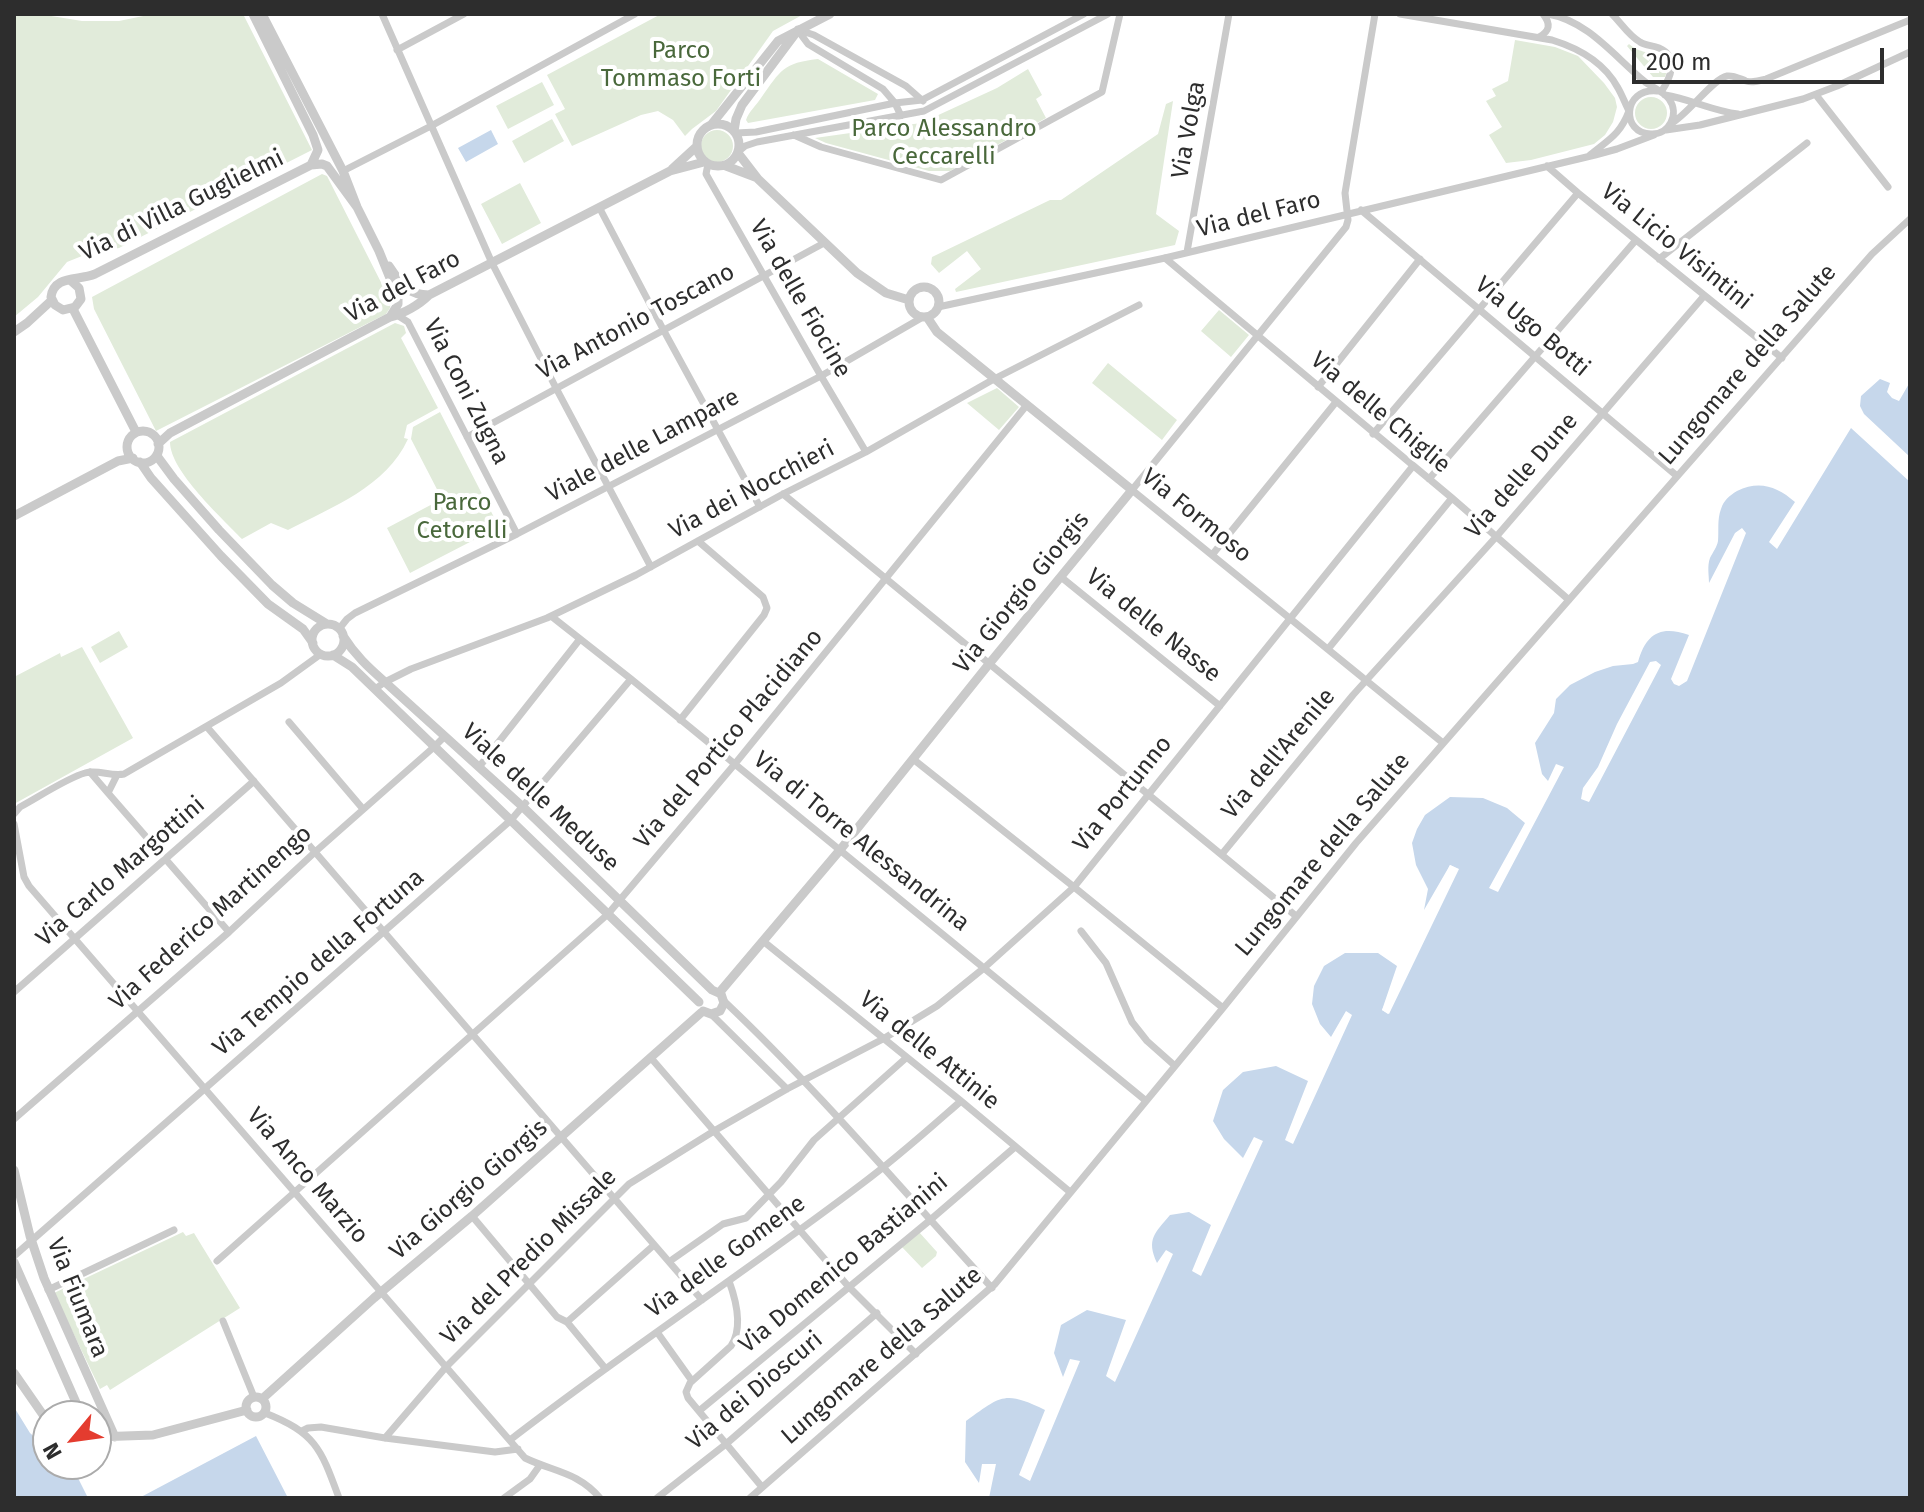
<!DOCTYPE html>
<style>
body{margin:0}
#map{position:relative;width:1924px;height:1512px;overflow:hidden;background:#fff;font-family:"Fira Sans",sans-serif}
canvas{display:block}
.frame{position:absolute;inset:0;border:16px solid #2d2d2d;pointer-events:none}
.north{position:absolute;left:32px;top:1400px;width:80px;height:80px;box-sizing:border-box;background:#fff;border:2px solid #ababab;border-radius:50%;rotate:241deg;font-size:22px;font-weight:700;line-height:32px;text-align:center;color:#2d2d2d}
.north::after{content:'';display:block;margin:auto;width:28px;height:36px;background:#e43c2f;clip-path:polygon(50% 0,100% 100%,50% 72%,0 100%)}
.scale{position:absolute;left:1632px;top:48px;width:252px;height:36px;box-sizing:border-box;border:4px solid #2d2d2d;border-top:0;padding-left:10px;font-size:24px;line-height:28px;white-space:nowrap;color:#2d2d2d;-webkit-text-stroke:6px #fff;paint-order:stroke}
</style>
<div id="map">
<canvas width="1924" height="1512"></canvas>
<div class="frame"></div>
<div class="north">N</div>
<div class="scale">200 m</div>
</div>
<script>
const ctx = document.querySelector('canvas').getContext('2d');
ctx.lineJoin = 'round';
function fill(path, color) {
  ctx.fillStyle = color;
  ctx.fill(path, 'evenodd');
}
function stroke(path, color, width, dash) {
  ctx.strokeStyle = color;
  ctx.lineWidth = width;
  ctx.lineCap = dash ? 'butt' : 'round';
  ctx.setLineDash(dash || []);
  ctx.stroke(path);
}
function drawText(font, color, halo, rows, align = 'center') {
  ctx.font = font + ' "Fira Sans",sans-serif';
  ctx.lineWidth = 8;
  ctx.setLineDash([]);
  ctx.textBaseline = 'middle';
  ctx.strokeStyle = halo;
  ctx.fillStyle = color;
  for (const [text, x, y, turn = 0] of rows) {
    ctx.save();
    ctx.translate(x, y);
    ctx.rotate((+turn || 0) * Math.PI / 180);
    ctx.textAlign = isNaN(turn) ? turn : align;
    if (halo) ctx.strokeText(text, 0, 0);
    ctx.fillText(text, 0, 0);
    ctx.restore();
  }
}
const green = new Path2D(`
 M14,14H39L82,21H119L153,14H243L312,150L119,248L87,254L67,262L38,297L14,317Z
 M661,14H804L773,31L716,111L692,129L685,136L673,120L658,111L641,115L572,146L555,114L565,109L547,75Z
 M1515,40L1555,47L1578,56L1604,83L1615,98L1617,107L1613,122L1605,135L1594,144L1531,160L1506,163L1489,135L1502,127L1486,101L1496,96L1492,89L1508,81Z
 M1629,44C1645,59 1677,48 1665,77H1653L1627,46Z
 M818,59L878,94L875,100L748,123L746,120C749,111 756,106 761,98C781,70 783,63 818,59Z
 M1028,69L1042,95L1036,99L1046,118L950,171H929L826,143L815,138L921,123L997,88Z
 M542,82L554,105L508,129L496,106Z
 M1635 113a16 16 0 1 1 32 0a16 16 0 1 1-32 0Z
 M1173,101L1156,214L1179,231L1175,245L956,292L955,289L981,269L967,251L939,273L931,264L932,257L1050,200H1061L1158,134L1166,104Z
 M552,119L564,141L524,163L512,141Z
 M701 146a16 16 0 1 1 32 0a16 16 0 1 1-32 0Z
 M322,174L327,176L391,302L390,308L386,314L156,431L94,309L92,297Z
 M520,183L541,223L502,244L481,204Z
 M1219,310L1249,335L1231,357L1201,331Z
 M395,323L404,326L406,333L401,338L438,408L407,425L404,438L408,439C386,487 332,507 288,530L271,523L242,539C222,518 170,471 170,442Z
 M1108,363L1177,420L1162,440L1092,383Z
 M997,388L1019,407L999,430L967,403Z
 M440,412L499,527L410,573L387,528L442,499L411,439L413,427Z
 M119,631L128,647L100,663L91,647Z
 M82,647L133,738L14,804V677L60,653L61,657Z
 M183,1232L186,1236L194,1233L240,1308L110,1390L107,1385L100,1389L54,1293Z
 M919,1232L937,1252L936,1256L922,1268L901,1246Z`);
const water = new Path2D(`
 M491,130L498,144L466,162L458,148Z
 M1880,379L1890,383L1887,392L1892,398L1899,401L1910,382V457L1864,414L1860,406L1861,396Z
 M1851,428L1910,482V1498H989L996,1464H982L979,1483L965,1462L966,1421C1001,1396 1004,1390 1045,1410L1019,1475L1030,1481L1080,1361L1070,1359L1063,1377L1054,1353L1061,1325L1087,1310L1126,1320L1106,1376L1115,1382L1173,1254L1166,1250L1157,1263C1146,1239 1155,1233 1170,1215L1189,1212L1211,1225L1192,1271L1201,1276L1263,1141L1254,1137L1243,1158L1224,1139L1213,1121L1223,1090L1243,1072L1276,1066L1308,1081L1285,1140L1293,1144L1352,1015L1346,1011L1331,1037L1320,1024L1312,1004L1314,986L1324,966L1345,953H1378L1397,966L1382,1010L1388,1014L1458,869L1450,865L1424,910L1428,889L1416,865L1412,843L1417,829L1425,815L1450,797L1483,798L1507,808L1525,823L1489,888L1498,892L1564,767L1556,764L1548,781L1542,774L1535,743L1554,713L1556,699L1570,685L1595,672L1613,666L1633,664L1638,662C1646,633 1661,625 1689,635L1671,679L1674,684L1679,686L1687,681L1746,533L1742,528L1735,533L1709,583C1709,575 1707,566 1710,558C1713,552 1717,547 1718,541C1719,530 1717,520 1721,509C1724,500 1729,496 1737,491C1759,480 1777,486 1795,502L1769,542L1777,549ZM1656,661L1661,665L1589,802L1581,799L1583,788L1598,767L1617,724L1650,662Z
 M14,1407L30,1433L48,1449V1464H65L76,1474L88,1498H14Z
 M256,1436L288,1498H139L141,1497Z`);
const pier = new Path2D(`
 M1450,865L1459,869L1389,1014L1382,1010L1398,978L1387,1009L1453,871L1452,870L1433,902Z`);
const minor = new Path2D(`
 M382,14L492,263L556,388L651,567
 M1375,14L1345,193L1348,220L1346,227L1132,490L1443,743
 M1400,14L1552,40C1578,48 1604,62 1618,88C1622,95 1625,103 1629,111C1620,135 1608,140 1590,155
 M1548,14C1588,21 1614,56 1644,81C1651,87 1663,91 1669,99C1680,114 1669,135 1651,134C1621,134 1622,88 1657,91
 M1612,14C1621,23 1629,36 1640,42C1646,46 1652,45 1659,48C1680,57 1670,79 1661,92
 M799,30L814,35L906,86L923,101
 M799,32L808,44L883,89L895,103L901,116
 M1539,37C1550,31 1551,24 1543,14
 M397,50L464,14
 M1665,95C1690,99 1713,111 1738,114
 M1816,95L1888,187
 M1672,123C1688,114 1714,78 1727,76C1734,75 1740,79 1746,81C1753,83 1759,81 1766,79L1910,20
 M1666,130L1700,125L1803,99L1837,86L1910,52
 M736,133L756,132L895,103L922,100L1084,14
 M794,135L821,147L941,180L1102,92L1120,14
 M739,151L745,146L757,142L924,111L1108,14
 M708,164L706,174L821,376L866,452
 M1547,166L1578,193L1782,358
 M343,171L431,126L635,14
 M599,207L664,331L760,507
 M1361,210L1677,476
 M1187,252L1229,14
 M1165,258L1452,498L1569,600
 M1659,259L1807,143
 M938,307L1165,258L1595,155L1617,149L1654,135
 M397,315L408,322L517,534
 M1318,387L1420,259
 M1373,434L1578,193
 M467,437L824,243
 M1429,479L1636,240
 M783,494L1296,916
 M1212,555L1336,402
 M1061,577L1220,706
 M551,616L631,679L1145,1100
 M339,629L347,619L355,613L517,534L821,376L923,317
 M1328,649L1452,498
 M375,689L385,682L411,669L547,618L636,575L783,494L866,452L994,379L1139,305
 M680,720L764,615L767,608L763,597L698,541
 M289,722L363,809
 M207,727L702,1300
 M913,759L1074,887L1223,1008
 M479,767L580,639
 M90,772L108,793
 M117,775L108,793L229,932
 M14,814L20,807C37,798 67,778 85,773C98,769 111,777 124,774L281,683L321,654
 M14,824L24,877L29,886L525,1458C554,1472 578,1472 600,1498
 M1222,854L1353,695L1496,537L1704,296
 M1081,931L1106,963L1132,1022L1147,1041L1174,1065
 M763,941L961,1101L1070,1192
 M14,992L254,781
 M724,1001C819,1091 903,1191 992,1288
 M711,1014L787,1089
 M651,1058L848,1286L916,1354
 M14,1119L229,932L315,852L434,747L445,736
 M472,1216L557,1317L567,1322L654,1245
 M14,1256L511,820L631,679
 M673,1259L723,1224L746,1218L781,1182L814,1140L906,1058
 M217,1261L608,914L734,765L1026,406
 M729,1281C736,1300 743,1328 731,1346L690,1383L686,1392L688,1398L762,1487
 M48,1290L174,1230
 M223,1321L254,1397
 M567,1322L605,1368
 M657,1332L692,1381
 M699,1411L929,1221L1015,1147
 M265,1413C316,1433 321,1449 339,1498
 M302,1431L308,1428L321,1427L385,1438L495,1452L518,1449
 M385,1438L446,1367L629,1184L714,1131L787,1089L883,1039L937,1006L984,968L1074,887L1413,466
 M510,1440C625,1351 747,1271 863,1183C897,1158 929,1129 961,1101
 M504,1498L530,1479L540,1465
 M657,1498L726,1444L877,1313
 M750,1498L995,1284L1223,1008L1356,843L1872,254L1910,219`);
const tertiary = new Path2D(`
 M253,14L313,135L318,150L311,165
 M262,14L343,171L357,207L379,251L398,298V304L390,317
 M697 145a21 21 0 1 1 42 0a21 21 0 1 1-42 0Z
 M711,125L778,41L830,14
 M734,131L736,119L742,105L798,30
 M738,153L758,179L857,273L886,293L909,300
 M726,166L755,177
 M672,169L696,147
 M389,266C401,283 406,295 429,295
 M70,280L79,288L81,299L75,307L63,310L55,305L51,297C54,275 78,281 95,274L311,165L322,164L327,166L357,207
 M909 302a15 15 0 1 1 30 0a15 15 0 1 1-30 0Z
 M73,309L136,432
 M14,332L27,323L52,300
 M127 447a16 16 0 1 1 32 0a16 16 0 1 1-32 0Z
 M158,444L170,433L390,317C403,314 419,305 429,295L670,171L704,162
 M157,456L174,479L219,530L272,585L293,603L327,624
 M140,462L151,478L221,556L268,604L303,629L313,643
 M14,516L118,461L133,458
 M312 640a16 16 0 1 1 32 0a16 16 0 1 1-32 0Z
 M343,636C355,655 368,667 385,682L523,807L712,990L721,994L724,1003L720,1011L711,1014L703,1011
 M333,655L352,667L699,1002
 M719,993L840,850L989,664L1132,490L937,332L927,317
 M14,1170L30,1236L44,1278L115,1437
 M14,1262L82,1416
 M14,1373L48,1422
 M246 1407a10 10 0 1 1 20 0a10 10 0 1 1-20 0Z
 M262,1399L374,1298L472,1216L703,1011
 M96,1437L153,1435L247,1410`);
const parkNames = [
 ["Parco",681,51],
 ["Tommaso Forti",681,79],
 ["Parco Alessandro",944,129],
 ["Ceccarelli",944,157],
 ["Parco",462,503],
 ["Cetorelli",462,531]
];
const streetNames = [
 ["Via Volga",1189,130,-80],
 ["Via di Villa Guglielmi",182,206,-26],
 ["Via del Faro",1259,215,-14],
 ["Via Licio Visintini",1676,247,39],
 ["Via del Faro",403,287,-28],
 ["Via delle Fiocine",800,299,60],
 ["Via Antonio Toscano",636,322,-28],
 ["Via Ugo Botti",1532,327,40],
 ["Lungomare della Salute",1748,365,-49],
 ["Via Coni Zugna",466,392,63],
 ["Via delle Chiglie",1380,413,40],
 ["Viale delle Lampare",643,446,-28],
 ["Via delle Dune",1522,476,-49],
 ["Via dei Nocchieri",752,490,-28],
 ["Via Formoso",1196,516,39],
 ["Via Giorgio Giorgis",1022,593,-51],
 ["Via delle Nasse",1153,626,39],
 ["Via del Portico Placidiano",729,739,-50],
 ["Via dell'Arenile",1279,754,-50],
 ["Via Portunno",1123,794,-51],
 ["Viale delle Meduse",540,798,43],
 ["Via di Torre Alessandrina",861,842,39],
 ["Lungomare della Salute",1323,855,-50],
 ["Via Carlo Margottini",121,872,-41],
 ["Via Federico Martinengo",211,918,-42],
 ["Via Tempio della Fortuna",319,963,-41],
 ["Via delle Attinie",929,1051,39],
 ["Via Anco Marzio",307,1176,49],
 ["Via Giorgio Giorgis",469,1190,-41],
 ["Via del Predio Missale",529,1257,-45],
 ["Via delle Gomene",726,1257,-36],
 ["Via Domenico Bastianini",844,1264,-40],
 ["Via Fiumara",77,1298,68],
 ["Lungomare della Salute",882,1356,-41],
 ["Via dei Dioscuri",755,1391,-40]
];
fill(green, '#e1ebda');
fill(water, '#c6d7eb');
fill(pier, '#fff');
stroke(minor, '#cacaca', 7);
stroke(tertiary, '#cacaca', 9);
drawText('24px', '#49683b', '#fff', parkNames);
drawText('24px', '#2d2d2d', '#fff', streetNames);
</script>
